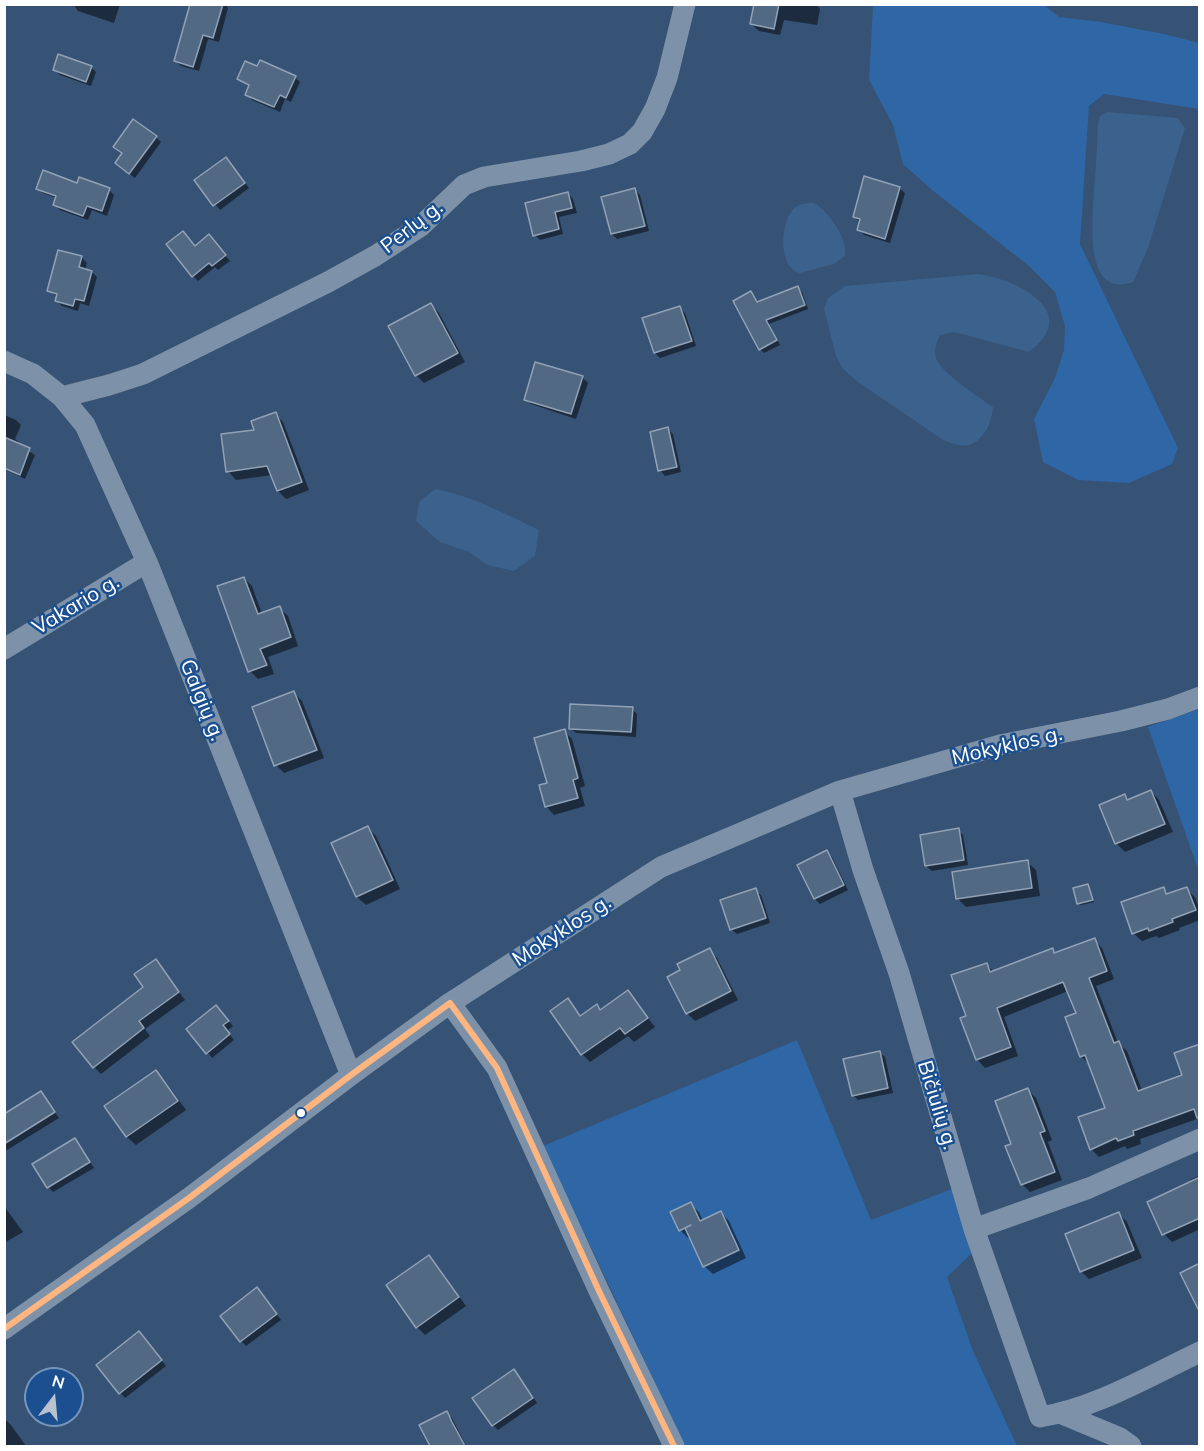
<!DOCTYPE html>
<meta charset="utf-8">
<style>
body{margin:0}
#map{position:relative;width:1204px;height:1451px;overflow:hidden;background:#365274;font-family:Mulish,sans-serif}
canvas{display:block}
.frame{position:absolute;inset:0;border:6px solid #fff;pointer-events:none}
.north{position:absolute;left:24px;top:1367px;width:60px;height:60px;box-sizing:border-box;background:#1b4f8f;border:2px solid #7695bc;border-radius:50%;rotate:16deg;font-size:16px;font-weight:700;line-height:24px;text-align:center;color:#fff}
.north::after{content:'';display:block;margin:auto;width:21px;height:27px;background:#b9c2ce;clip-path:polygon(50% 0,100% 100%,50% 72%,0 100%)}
</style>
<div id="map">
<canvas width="1204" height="1451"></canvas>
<div class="frame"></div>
<div class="north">N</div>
</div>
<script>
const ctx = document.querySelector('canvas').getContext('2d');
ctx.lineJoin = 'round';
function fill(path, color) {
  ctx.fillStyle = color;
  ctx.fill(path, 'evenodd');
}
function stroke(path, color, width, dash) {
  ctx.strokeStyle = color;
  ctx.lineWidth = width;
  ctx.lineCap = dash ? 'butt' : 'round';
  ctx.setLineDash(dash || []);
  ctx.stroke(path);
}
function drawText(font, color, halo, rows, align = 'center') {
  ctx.font = font + ' Mulish,sans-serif';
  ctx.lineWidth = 5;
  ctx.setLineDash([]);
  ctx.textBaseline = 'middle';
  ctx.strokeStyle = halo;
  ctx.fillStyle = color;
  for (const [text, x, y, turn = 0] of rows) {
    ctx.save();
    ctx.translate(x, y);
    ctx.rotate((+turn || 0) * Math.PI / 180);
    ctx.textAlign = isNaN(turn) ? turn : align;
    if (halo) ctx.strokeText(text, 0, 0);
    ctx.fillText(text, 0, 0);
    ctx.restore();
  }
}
const green = new Path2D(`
 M873,5H1044L1059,17L1101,22L1164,34L1199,43V109L1104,94L1089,106L1080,244L1178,448L1172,464L1129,483L1078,480L1043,462L1034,419L1055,378L1064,350L1065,326L1055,292L1029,266L932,190L903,164L893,125L869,80Z
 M1199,709H1200L1199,872L1148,727Z
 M797,1040L871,1220L952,1189L973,1252L947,1277L973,1351L1017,1446H685L543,1146Z`);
const water = new Path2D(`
 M1107,112L1178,118L1185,128L1148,248L1133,282C1082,300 1093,215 1094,189C1096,167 1097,145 1098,123L1100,116Z
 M814,203C828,210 849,241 845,256L834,264L800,273C777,268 780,218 796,207C801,203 808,203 814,203Z
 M978,274C1017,279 1083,312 1029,352L954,332L940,335C936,343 934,349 936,358C941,373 979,397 993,407C992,421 986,437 972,444C963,448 951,443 943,440L858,382L843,369L836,356L824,309L828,298L845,286Z
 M435,489C473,496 505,514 539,530L535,556L514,571L487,565L469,552L440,542L416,521L419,502Z`);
const shadow = new Path2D(`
 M73,4H120L114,23L78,11Z
 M192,4H225L228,8L219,42L208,39L199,71L181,66L176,61Z
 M755,4H816L820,9L817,25L784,20L780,35L759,31L751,24Z
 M91,67L96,72L91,86L60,75L55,70Z
 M295,77L300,82L291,102L285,99L280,112L252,100L247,94L250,87L238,79Z
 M156,137L161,142L135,178L122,168L123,154L115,146Z
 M226,159L249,188L220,210L196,180Z
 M78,185L109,190L114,195L107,216L92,210L88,220L60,210L54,204L56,198L43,193L38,188Z
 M899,188L905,193L890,243L864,235L859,230L861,223L854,217Z
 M635,190L640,195L649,231L617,239L612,234Z
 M568,193L573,199L577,213L559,217L563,234L540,240L535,235Z
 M214,242L230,261L218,270L215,267L198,281L193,276L196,247Z
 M59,252L82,258L87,263L85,270L92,272L97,277L89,306L80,303L78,311L62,306L57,301L58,297L49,291Z
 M797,288L802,292L808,309L769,324L780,345L764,353L760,349L751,293L758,303Z
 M431,305L439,313L465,362L424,383L416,375Z
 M680,308L685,313L696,346L660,358L655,353Z
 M582,377L588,383L576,419L531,404L525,399Z
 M275,414L283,422L309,490L286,499L278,491L272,475L236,480L228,471L256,431Z
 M4,415L16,420L21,425L15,439L23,445L22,447L35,455L25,479L4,469Z
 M668,429L673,434L681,472L665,476L660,470Z
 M244,578L252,586L262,614L279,608L288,616L298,646L268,657L274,674L258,679L250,671Z
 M294,693L302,701L324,758L284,773L276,765Z
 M632,709L637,714L636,737L576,733L570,728Z
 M564,731L572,739L585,786L580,788L585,806L554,815L546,806L549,784Z
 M1151,791L1159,800L1173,832L1125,852L1117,844L1101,806L1124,796L1129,800Z
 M368,828L376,836L400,889L366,905L357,897L333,844Z
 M958,830L963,835L968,865L932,871L926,866Z
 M827,852L832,857L848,890L820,904L815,899Z
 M1027,862L1036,870L1040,896L966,907L958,899L954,873Z
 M1088,886L1094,902L1081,905L1078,903Z
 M1163,889L1169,895L1186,889L1195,897L1200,910V920L1179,928L1180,930L1159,938L1156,936L1142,941L1133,933Z
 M755,890L761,895L770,923L737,934L731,929Z
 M1094,939L1102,948L1114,979L1096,986L1118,1043L1127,1051L1142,1091L1184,1076L1200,1046V1118L1140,1139L1141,1144L1127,1149L1125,1146L1099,1157L1091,1149L1107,1108L1089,1064L1081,1056L1077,1014L1068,991L1004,1017L1018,1056L985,1068L977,1059L968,1017L986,964L994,972L1052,950L1056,954Z
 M709,950L717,958L738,1000L695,1021L687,1013L682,971Z
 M156,961L185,1000L145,1029L150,1036L101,1074L94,1067L145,987Z
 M628,992L655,1027L634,1042L628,1036L590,1062L582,1054L568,1000L582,1017L597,1006L601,1011Z
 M221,1012L233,1026L227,1031L234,1040L212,1058L188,1029Z
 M879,1052L885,1057L893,1093L858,1100L853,1095Z
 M156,1072L164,1080L186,1110L136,1145L127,1137L106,1106Z
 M1028,1090L1036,1098L1052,1140L1048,1142L1062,1180L1030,1192L1022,1184L1013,1144Z
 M41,1093L59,1118L7,1150L4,1148V1116Z
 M75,1140L94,1168L53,1192L48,1187Z
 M1200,1175V1229L1172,1242L1164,1234L1192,1183L1190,1180Z
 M690,1204L699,1212L703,1221L721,1213L729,1221L746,1258L713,1274L704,1266L691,1237L688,1238L680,1230Z
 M4,1206L23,1232L4,1243Z
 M1119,1214L1127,1222L1142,1258L1089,1279L1081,1271Z
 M429,1257L437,1265L466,1306L425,1335L417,1327Z
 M262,1295L281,1320L246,1346L241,1341Z
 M144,1338L166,1366L125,1398L98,1365Z
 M519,1376L537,1403L498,1430L493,1425Z
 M446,1413L452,1418L466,1446H432L421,1426Z
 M4,1418L11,1425L26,1446H4Z`);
const building = new Path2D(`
 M190,4H223L213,38L203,35L193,67L174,61Z
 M754,4H779L774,29L750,24Z
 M58,54L92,66L86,82L53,70Z
 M260,60L296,76L286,98L280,95L274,107L245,95L249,85L237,79L245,61L257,66Z
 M133,119L157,136L129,174L115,163L122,153L113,147Z
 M226,157L245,183L213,206L194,180Z
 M43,170L77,183L79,177L110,188L102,211L87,206L83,216L53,205L56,196L36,189Z
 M864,176L900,187L885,239L857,230L860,219L853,217Z
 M635,188L645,226L611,234L601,197Z
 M568,192L572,208L555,212L559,229L533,236L525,203Z
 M183,231L195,246L209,234L226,255L212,266L209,263L192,277L166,244Z
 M58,250L82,256L79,267L92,271L84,301L75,299L73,306L55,301L57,294L47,291Z
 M798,286L805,305L766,320L777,340L759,350L733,301L751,291L757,302Z
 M431,303L458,353L415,376L388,326Z
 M680,306L692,341L654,353L642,318Z
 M535,362L583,376L571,414L524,400Z
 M276,412L302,482L277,491L267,466L226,472L221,434L254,430L251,421Z
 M668,427L677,467L658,471L650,432Z
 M4,437L30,448L20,475L4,468Z
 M244,577L258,614L280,606L291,637L260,649L267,665L248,672L217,586Z
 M294,691L317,750L274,766L252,707Z
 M570,704L633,707L631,732L569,729Z
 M565,729L578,778L573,780L578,798L545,807L539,785L547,783L534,738Z
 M1151,790L1165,824L1115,844L1099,805L1125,794L1127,800Z
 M368,826L393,880L356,897L331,843Z
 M959,828L964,860L925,866L920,835Z
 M827,850L844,885L814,899L797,865Z
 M1028,860L1032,888L956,899L952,872Z
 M1088,884L1093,900L1077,904L1073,888Z
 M1164,887L1166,894L1187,887L1196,910L1172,919L1173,922L1149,931L1148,928L1132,934L1121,902Z
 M756,888L766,918L730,930L720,900Z
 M1095,938L1107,971L1089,978L1114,1043L1119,1041L1138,1091L1182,1075L1174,1053L1200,1044V1117L1197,1118L1194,1109L1133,1131L1134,1135L1118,1141L1116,1138L1090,1150L1078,1117L1105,1108L1085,1055L1080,1057L1065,1017L1076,1013L1063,982L997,1008L1011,1047L976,1060L960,1018L966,1016L951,975L987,963L990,972L1053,948L1054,953Z
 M710,948L731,991L686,1014L667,977L680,970L677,964Z
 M156,959L179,992L139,1021L144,1028L93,1068L72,1042L143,987L134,974Z
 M628,990L648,1018L625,1034L620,1028L581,1055L550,1011L568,998L580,1016L597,1004L600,1010Z
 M216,1005L229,1021L223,1025L230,1034L206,1054L186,1029Z
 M880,1051L888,1088L852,1096L843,1059Z
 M156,1070L178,1101L126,1137L104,1106Z
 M1028,1088L1045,1131L1040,1133L1055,1172L1021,1185L1005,1146L1011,1144L995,1101Z
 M41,1091L55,1112L4,1144V1114Z
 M75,1138L90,1162L47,1188L32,1164Z
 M1200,1177V1218L1162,1235L1147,1202Z
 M691,1202L700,1221L721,1211L739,1250L703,1267L685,1228L691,1225L679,1231L670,1212Z
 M1119,1212L1134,1250L1080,1272L1065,1234Z
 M429,1255L459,1297L416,1328L386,1285Z
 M1200,1263V1313L1180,1273Z
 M257,1287L277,1314L240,1342L220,1316Z
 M139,1331L162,1360L119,1394L96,1365Z
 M514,1369L533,1398L492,1426L472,1398Z
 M447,1411L452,1422L465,1446H430L419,1425Z`);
const street = new Path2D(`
 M4,361L33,374L62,397L85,425L147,562L351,1075
 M62,397L109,385L143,374L328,282L375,256L421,226L464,185L484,177L581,161L609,154L630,144L642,132L655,109L667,78L685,4
 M4,649L147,562
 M840,791L863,870L899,973L974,1229L1040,1417C1096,1408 1149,1376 1200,1352
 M450,1003L497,1068L599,1291L674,1446
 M974,1229L1089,1188L1200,1139
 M4,1329L189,1198L351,1075L450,1003L661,867L840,791L1000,745L1121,721L1168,709L1200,697
 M1060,1413L1120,1438L1131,1446`);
const bus1 = new Path2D(`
 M450,1003L497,1068L599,1291L674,1446
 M4,1329L189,1198L351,1075L450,1003`);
const markers = [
 [301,1113,5,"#fff"]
];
const streetNames = [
 ["Perlų g.",412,227,-38],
 ["Vakario g.",76,605,-31],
 ["Galgių g.",202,700,68],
 ["Mokyklos g.",1007,746,-13],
 ["Mokyklos g.",562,931,-33],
 ["Bičiulių g.",937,1105,73]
];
fill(green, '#2f66a5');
fill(water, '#3b618d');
fill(shadow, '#0007');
fill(building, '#526984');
stroke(building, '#92a2b6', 1.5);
stroke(street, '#7d92a8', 21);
stroke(bus1, '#ffb580', 6);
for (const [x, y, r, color] of markers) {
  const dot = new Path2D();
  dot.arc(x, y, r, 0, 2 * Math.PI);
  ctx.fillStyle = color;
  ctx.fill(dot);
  stroke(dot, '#1b4f8f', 2);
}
drawText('21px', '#fff', '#1b4f8f', streetNames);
</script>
